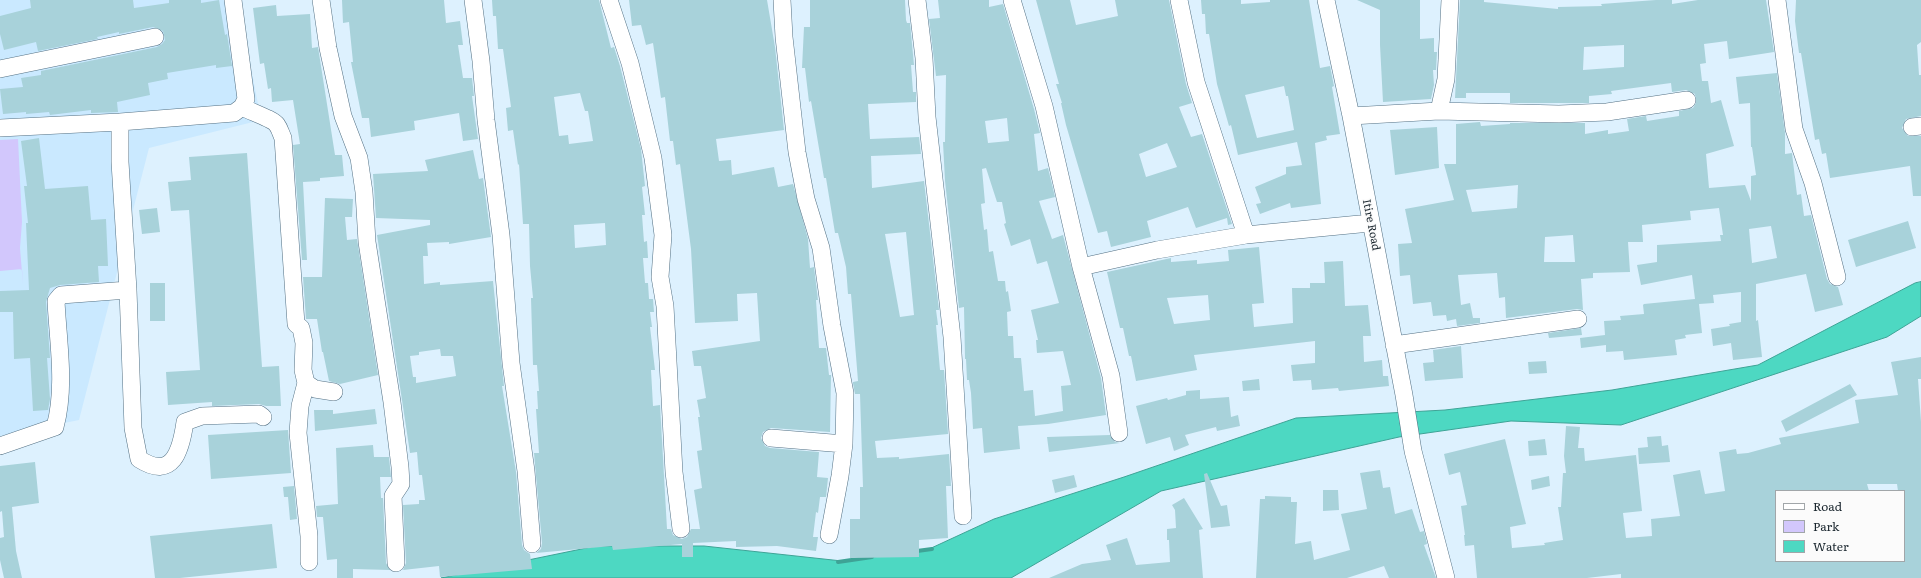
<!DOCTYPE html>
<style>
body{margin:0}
#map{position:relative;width:1921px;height:578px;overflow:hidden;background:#ddf1fe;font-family:Literata,serif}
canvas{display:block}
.legend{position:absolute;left:1775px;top:490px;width:130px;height:72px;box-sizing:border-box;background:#fbfbfb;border:1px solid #a1a6a9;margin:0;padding:5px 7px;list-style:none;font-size:12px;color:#1a262e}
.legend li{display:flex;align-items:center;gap:8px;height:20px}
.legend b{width:20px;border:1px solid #a1a6a9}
</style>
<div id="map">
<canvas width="1921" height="578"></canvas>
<ul class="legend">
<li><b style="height:5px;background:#fff"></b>Road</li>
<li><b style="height:11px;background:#d2c7fc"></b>Park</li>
<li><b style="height:11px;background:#4dd8c2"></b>Water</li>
</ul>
</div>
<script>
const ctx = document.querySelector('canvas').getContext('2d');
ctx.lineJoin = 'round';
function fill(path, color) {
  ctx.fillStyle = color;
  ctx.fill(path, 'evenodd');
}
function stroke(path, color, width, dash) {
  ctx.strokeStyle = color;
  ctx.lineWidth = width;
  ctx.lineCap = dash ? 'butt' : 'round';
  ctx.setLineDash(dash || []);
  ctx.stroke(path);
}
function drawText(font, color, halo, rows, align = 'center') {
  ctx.font = font + ' Literata,serif';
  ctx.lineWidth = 3;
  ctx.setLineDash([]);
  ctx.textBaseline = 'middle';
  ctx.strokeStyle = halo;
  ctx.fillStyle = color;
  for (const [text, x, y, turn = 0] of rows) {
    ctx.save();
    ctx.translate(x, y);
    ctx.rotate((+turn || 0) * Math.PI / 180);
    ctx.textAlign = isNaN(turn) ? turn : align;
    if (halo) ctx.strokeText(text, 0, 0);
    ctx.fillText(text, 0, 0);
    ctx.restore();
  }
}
const built = new Path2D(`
 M0,0H238L261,120L149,148L79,420L0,436Z`);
const green = new Path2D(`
 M18,139L22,222L20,248L23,285L22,269L0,271V140Z`);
const water = new Path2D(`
 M1921,282V316L1887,337L1621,425L1511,421L1399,437L1161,491L1011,578H441L596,546H704L842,561L927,550L994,519L1124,477L1296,418L1445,410L1612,390L1758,365L1915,283Z`);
const stream = new Path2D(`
 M917,551L932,549
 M838,562L872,557`);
const building = new Path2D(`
 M30,0H133L134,8L169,3V0H201V3L219,0L225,35L227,34L232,66L216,68V65L167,73L168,79L148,83L150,95L117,102L118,112L91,113V110L50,115L49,112L26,114V112L3,114L0,89L23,87L21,78L41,75V71L157,47L162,44L165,40L163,31L153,27L119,34V32L97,37L98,39L38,51L36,42L4,50L0,34V16L31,8Z
 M342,0H444L446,23L460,21L463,45H458L463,78H472L474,96H472L478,139L463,141L459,113L414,121L415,130L371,137L369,118H362L351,62H353L349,22L343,23Z
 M492,0H599L611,48L614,47L620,66L641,149L645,186L642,187L645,215H642L644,242L647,241L648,258H643L645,283H648L649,299H653L654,312H650L652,327H650L655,370H651L653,406L660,405L667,529H671L673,535L682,539L687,537L691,529H700L694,490L702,488L697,451L702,450L698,417H700L697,400L706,398L701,366H694L692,351L760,341L757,293L737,294L738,321L695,323L691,249L680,164L676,165L673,141H670L665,97L661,98L653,43L646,45L641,25L632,26L629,0H767L775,47L784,130L716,139L719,161L731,160L732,175L774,167L778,187L793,184L808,239L810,268L814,267L818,300H816L819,348H826L829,375H831L830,432L771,428L763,432L761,438L765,446L770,448L819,452L817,477L828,478L826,497H820L818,513L816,512L813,537H818L816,551L777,546L736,547V541L693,543V557H682V544L613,550L612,546L536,553L541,549L542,543L534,453H539L536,409H538L537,391H539L537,365H533L531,298H533L530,266L529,224H523L519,164L518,165L513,130L508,131L506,108L511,107L503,49H498L496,16H493ZM580,93L585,111H588L593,141L569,144L568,135L559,136L554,97ZM605,223L606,245L575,248L574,225Z
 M810,0H905L906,20L907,23H910L914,65H911L913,92H916V102L868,104L870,139L919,137L921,154L871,156L872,188L924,181L939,310H936L938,325H936L940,370H944L948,434L875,441L877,458L899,457V459L949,454L951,486H946L948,538L919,540V557L850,558V519H860V487H863L860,394H855L853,383V382L858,381L851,294H848L846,267L838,233H835L826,178H824L811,101L809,102L805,68H802L804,27H810ZM906,232L914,315L900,317L885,234Z
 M938,0H989V7L1003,4L1034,109L1040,133L1034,134L1038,171L1048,168L1055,197L1039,201L1052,239L1063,235L1101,378L1106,415L1048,424L1018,426L1020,449L984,453L982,428L973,429L971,393L969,380H967L966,359H965L964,307L959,308L945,181L943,142H945L946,75L936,76L929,19L940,18ZM1007,118L1009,141L988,143L985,121ZM986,168L997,202H1002L1006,223L1004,224L1011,246L1030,239L1037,264L1047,261L1059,303L1031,310L1038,340H1036L1037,353L1063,351L1071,385L1061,386L1063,411L1035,416L1033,390L1024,391L1021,358H1014L1013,336H1008L1007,312L1011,311L1008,291L1006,292L1005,281H998L993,251L989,252L987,229L984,230L981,204L985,203L982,169Z
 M1036,0H1070L1076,25L1118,16L1115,0H1169L1186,84L1192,103L1179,107L1191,137L1202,134L1232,224L1228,225L1227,218L1196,228L1188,207L1147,221L1151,237L1111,247L1107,231L1098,233L1066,125L1061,103H1062L1056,84H1059ZM1167,143L1177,167L1146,177L1139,154Z
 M1201,0H1241V4L1270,2V0H1309L1320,68L1330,66L1334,86L1332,87L1340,134L1326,136L1327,140L1315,143L1321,204L1291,208L1290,203L1260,214L1256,204L1261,203L1255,187L1286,174V167L1302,165L1297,142L1238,155L1231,125L1229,126L1217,84L1209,34H1206L1205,14H1202ZM1284,86L1286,96H1288L1294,130L1257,138L1245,95Z
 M1357,0H1420V39L1434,38V52H1437L1436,70H1433L1434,85L1431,99L1383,102L1380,45V10Z
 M1460,0H1484V2L1558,9V7L1602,6L1601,4L1656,0H1672V4L1698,0H1766L1774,52L1729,59L1727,41L1704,44L1706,63L1700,64L1702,81H1708L1711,103L1721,100L1734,146L1706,154L1709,188L1745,185L1751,201V176L1756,175L1752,147H1751L1750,103L1739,104L1736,77L1777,73L1785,133V154L1792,153L1797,195L1801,194L1804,216L1811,215L1827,279L1830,284L1838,287L1843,305L1815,312L1806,274L1756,284V321L1758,320L1762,357L1733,360L1731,343L1713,346L1711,329L1730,326L1729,324L1741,322V292L1713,295L1714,303L1699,304L1702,333L1685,335L1686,338L1675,340L1677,355L1624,360L1623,351L1606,352V345L1581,348L1580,338L1605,335L1604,321L1621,320L1620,316L1644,314L1643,305L1644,304L1695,299L1692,275L1641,285L1637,265L1657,262V245L1721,241L1720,235H1723L1719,208L1690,211L1691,220L1642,225L1643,242H1628L1630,272L1593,273V278L1581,279L1583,310L1577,309L1506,318L1505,297L1499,298L1497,273L1458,275L1461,305L1470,303L1473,318H1480V323L1457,326L1456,319L1447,321L1446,315L1433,316L1431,302L1413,304L1410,275L1400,276L1398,244L1412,243L1405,209L1454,200L1444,164H1456V124L1480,122L1481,126L1510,124V123H1585V134L1608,130V134L1629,131L1627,119L1646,116L1647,121L1679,116V111L1693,108L1696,103L1695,94L1686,90L1672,92L1671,83L1611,91L1612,94L1589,96V103H1510V93H1466V98H1455ZM1624,45V67L1583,70L1584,47ZM1518,185L1517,208L1472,212L1466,190ZM1771,226L1777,258L1752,263L1749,229ZM1573,235L1575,262H1544L1545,237Z
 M1796,0H1921V42L1917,45L1919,75H1921V116L1906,119L1902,128L1908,136H1921V196H1913L1910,166L1830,178L1826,153L1822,154L1819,139L1815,140L1801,53H1799L1795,21Z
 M276,5L277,16L310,14L312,48L318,47L335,155H342L344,176L320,178V181L303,182L307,260H302L293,145L300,144L293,100L272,102L271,88L268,89L264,63L260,64L253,8Z
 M1437,127L1439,168L1395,175L1390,130Z
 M39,138L45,189L88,186L91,220L106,219L108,266H98L99,282L60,285L50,288L46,302L50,358H47L50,399L48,410L33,411L30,358L14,359L13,312H0V291L29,290L26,223H28L24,186H27L21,141Z
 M473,150L479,179L483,178L491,237L449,244V242L427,243L428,256H423L424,284L440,282V285L493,281L504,386H502L516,472L522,545L524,550L530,554L532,569L440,577L439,566L403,570L406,563L403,505L419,504V500H425L422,475H419L417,452L410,453L377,235L430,225V220L376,218L373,174L428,171L425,160ZM440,349L441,356H453L456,376L416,383V377H413L410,356L419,355V352Z
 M247,153L262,367L279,366L281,406H266L259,404L212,406V402L168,405L166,372L200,370L189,210L171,211L168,182L191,180L189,157Z
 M325,198L353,199L352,217H345L347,240L357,239L378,375L340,384L329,381L323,352H322L317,319H306L303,277H322Z
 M157,208L160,232L142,234L139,210Z
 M1908,221L1916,248L1856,267L1848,240Z
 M1259,247L1264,303L1252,304L1254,327L1293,323L1292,288H1310V283H1325L1324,262L1343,261L1345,306L1368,305L1371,336H1363L1364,362L1382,360L1383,376H1388L1389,386L1339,391L1338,388L1312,390L1311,380L1293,381L1291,365L1315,363V341L1194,355L1197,370L1136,381L1131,356H1129L1123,328H1120L1107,272L1171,258V262L1197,260V264L1229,261L1228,250ZM1208,295L1210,320L1174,324L1167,298Z
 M150,283H165V321H150Z
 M1581,328L1582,335L1549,338L1548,333Z
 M1461,346L1463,378L1425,381L1423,363L1434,362L1433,350Z
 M1921,357V379H1918L1921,422V578H1621V574L1587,578H1477L1474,545L1465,546L1464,535H1465L1461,506L1467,505L1460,472L1449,475L1444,454L1505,439L1526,524L1510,527L1512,548L1545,545L1544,543L1563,540L1558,507H1561L1563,473H1566L1564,456L1566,426L1580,427L1578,448H1584L1585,461L1636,455L1642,511L1623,513L1626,538L1652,536L1651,519L1680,516L1673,475L1700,470L1705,494L1725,491L1719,452L1736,449L1737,454L1748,453L1781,444L1779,438L1859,423L1855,400L1898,395L1891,362ZM1867,484H1897L1898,491H1904V561H1776V491H1869Z
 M1546,361L1547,373L1529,374L1528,362Z
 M1259,379L1260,390L1243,391L1242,381Z
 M1850,384L1857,395L1786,432L1781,421Z
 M1200,390V399L1229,397L1231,417L1238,415L1240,426L1217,431L1216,427L1185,435L1189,445L1174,451L1170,437L1146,444L1136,406L1167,398L1168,400L1186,395V391Z
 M375,409L377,424L315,431L314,410H333V414Z
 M288,430L291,473L211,479L208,435Z
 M1110,435L1115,442L1120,443L1049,452L1047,437Z
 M1661,436L1662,446L1668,445L1670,462L1639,464L1638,448L1648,447L1647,437Z
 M1545,439L1547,455L1529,456L1528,441Z
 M373,445L374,457H389L391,477H380L381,498H383L386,563L390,570L353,569V578H337V559L327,560L323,517H317L316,506L338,504L336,448Z
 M35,462L39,503L12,507L16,551L22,578H4L0,560V538L4,537L2,511L0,512V466Z
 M1380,470L1383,488L1390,487L1395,514L1412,509L1420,532L1424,531L1427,544L1424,545L1436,578H1389L1384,566L1347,578H1256L1260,499H1265V496L1291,497V502H1297L1295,544L1311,541L1314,560L1350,550L1341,514L1367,509L1360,473Z
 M1207,473L1221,506L1227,505L1230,526L1211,528L1204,474Z
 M1074,475L1077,487L1055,493L1052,480Z
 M1549,476L1550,486L1532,490L1531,480Z
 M294,486L297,519L290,520L288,497H284L283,487Z
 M1323,490H1338L1339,510L1323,511Z
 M1184,498L1203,529L1199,530L1203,578H1049L1082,564L1111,560L1106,545L1127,538L1136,565L1170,562L1169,540H1167V529L1176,528L1175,510L1172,505Z
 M272,524L277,568L180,578H155L150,536Z`);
const minor = new Path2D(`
 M321,0L328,48L343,116L359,158L364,192L367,242L392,402L400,467L401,484L393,496L396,563
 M473,0L481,61L486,120L501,235L511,363L526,471L532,544
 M609,0L630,63L653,158L663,235L660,277L665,306L674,472L681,529
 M782,0L784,37L797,152L806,199L821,248L832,326L845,393L844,444L840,476L829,535
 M917,0L924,58L927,117L952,337L963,516
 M1012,0L1044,106L1081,267L1111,376L1119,433
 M1179,0L1196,82L1246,235
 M1326,0L1351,116L1404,395L1413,451L1446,578
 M1777,0L1794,129L1813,183L1837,277
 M0,69L155,37
 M242,107C251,112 273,119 277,125C280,129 281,134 283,138L296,324L301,328L304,343L303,370L306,383L315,389L334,392
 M1439,111L1446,79L1450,0
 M1351,116L1439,111L1559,114L1607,112L1687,100
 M1912,127L1921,126
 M0,128L120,122
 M1081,267L1157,250L1246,235L1370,223
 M128,290L133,428L139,459C173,481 181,450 185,422L202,416L259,414L263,417
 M1394,345L1578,319
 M306,383L300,406L298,433L309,536V562
 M771,438L844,444
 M0,446L55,427C66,387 58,342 56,301L61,295L128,290L120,162V122L234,113L242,107L246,99L233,0`);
const streetNames = [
 ["Itire Road",1371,225,79]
];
fill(built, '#cae9ff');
fill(green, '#d2c7fc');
fill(water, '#4dd8c2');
stroke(water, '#3ea396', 1);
stroke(stream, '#3ea396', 4);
fill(building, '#a8d2da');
stroke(minor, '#547184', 18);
stroke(minor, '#fff', 17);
drawText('11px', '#1a262e', '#fbfbfb', streetNames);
</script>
